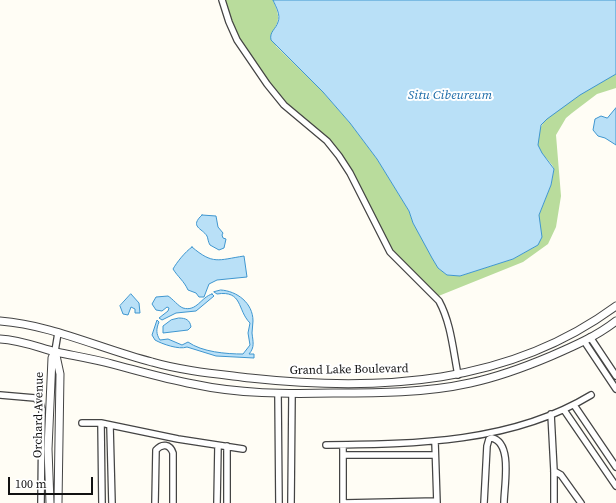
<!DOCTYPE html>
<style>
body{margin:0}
#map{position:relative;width:616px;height:503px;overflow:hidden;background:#fffdf5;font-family:"Source Serif 4",serif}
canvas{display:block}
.scale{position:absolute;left:8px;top:477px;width:85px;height:18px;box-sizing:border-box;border:2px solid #111;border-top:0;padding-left:5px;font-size:12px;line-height:14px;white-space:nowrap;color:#111;-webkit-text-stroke:3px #fff;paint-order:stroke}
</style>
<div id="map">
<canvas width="616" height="503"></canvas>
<div class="scale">100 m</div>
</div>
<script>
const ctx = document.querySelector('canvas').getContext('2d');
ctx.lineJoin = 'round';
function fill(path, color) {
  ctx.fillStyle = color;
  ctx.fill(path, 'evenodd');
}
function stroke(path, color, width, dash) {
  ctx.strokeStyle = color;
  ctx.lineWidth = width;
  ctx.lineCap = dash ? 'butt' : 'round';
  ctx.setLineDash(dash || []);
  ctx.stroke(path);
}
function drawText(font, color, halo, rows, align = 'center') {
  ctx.font = font + ' "Source Serif 4",serif';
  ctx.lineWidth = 4;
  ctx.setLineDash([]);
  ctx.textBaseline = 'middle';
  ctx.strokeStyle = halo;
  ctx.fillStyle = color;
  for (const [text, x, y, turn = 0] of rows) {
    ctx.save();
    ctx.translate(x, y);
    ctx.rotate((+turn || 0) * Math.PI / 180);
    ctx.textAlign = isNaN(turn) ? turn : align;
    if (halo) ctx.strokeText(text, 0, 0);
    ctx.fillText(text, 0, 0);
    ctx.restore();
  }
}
const forest = new Path2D(`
 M222,0H273C279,15 281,19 272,33L276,46L323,92L350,123L377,159L409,211L413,223L438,268L447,275L460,276L513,259L538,245L539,215L551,185L554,169C551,160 540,155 538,146C537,140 539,130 542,125C551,110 599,82 616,74V88L597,94L572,113L566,118L556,135L561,196L556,227L548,244L523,262L436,297L390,252L339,156L284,105L237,40Z`);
const water = new Path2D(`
 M273,0H616V74L580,95L547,119L541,125L538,145L542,153L554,169L551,185L539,215L542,237L538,245L513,259L460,276L447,275L438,268L432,258L413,223L409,211L377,159L350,123L323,92L271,40C269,32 276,29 278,22C281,15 276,7 273,0Z
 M616,108V145L605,138L598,136L593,130L595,119L601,116L607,118Z
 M202,215L216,216L218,227L223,233L222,235L223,238L226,239L224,248L219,250L210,245C208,242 208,238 207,236C202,228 189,227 202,215Z
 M192,247C213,265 218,260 244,256L247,277L217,280L209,284L204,297H199L196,293L188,290C184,281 178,277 173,269C177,262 185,252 192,247Z
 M221,290C237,291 253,303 253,321C253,325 252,329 252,333C253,342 255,347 249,354H254V358L216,356L187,347C179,350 162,344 155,340L152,335L157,320L159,322C156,329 156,334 160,340L168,339L182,345L188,342C202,352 226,354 243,354L250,345L248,333L250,323C237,310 243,290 217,294L214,292Z
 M131,294L139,303L140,313H135V309L131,307L128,315L123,314L120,306Z
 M212,294L214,296L196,311L176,313L162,320L159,318L168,311L169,308L167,307L162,311L156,310L152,304L156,297L168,296C173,299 178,306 183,308C197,312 201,297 212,294Z
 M179,318C186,318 190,320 191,327L188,330L163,333V326L171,320Z`);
const minor = new Path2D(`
 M222,0L229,22L237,40L267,84L284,105L327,141L339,156L350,173L390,252L439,301C451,323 453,350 458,375
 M590,337L616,376
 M584,341L616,389
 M55,351L58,333
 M278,394L279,503
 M0,395L35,398L40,403L42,409L41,503
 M574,405L616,467
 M564,410L616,486
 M551,414L554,471V503
 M82,423H101L178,439L243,449
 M101,423L102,503
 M110,426L112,503
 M435,442L437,503
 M326,445C416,444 512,443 591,395
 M343,445V503
 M227,446V503
 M343,455H435
 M554,471L561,475L581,503
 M155,503L156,450C162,443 170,444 173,453V503
 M217,503L218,446
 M291,503L292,394
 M344,503L437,501
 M484,503L487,446L489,439L492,438C513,443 504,486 504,503`);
const tertiary = new Path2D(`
 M0,321C52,325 101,349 152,362C183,371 218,374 250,378C379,392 509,385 616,306
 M0,339C20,340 37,347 56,352C75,356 94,359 112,364C139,371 166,379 193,384C239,394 285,394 333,393C378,393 425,393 470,383C498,377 525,367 551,356C574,346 597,336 616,321
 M55,351L60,374L58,503
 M50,503L48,449L52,358L55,351`);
const streetNames = [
 ["Grand Lake Boulevard",349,370,-1],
 ["Orchard Avenue",39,415,-89]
];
const waterNames = [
 ["Situ Cibeureum",450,96]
];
fill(forest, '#b9dc9c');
fill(water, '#b9e0f7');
stroke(water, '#3f96cf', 1);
stroke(minor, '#444', 8);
stroke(tertiary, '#444', 9);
stroke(minor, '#fff', 5.5);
stroke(tertiary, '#fff', 7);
drawText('12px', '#111', '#fff', streetNames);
drawText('italic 13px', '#1768a6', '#fff', waterNames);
</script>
